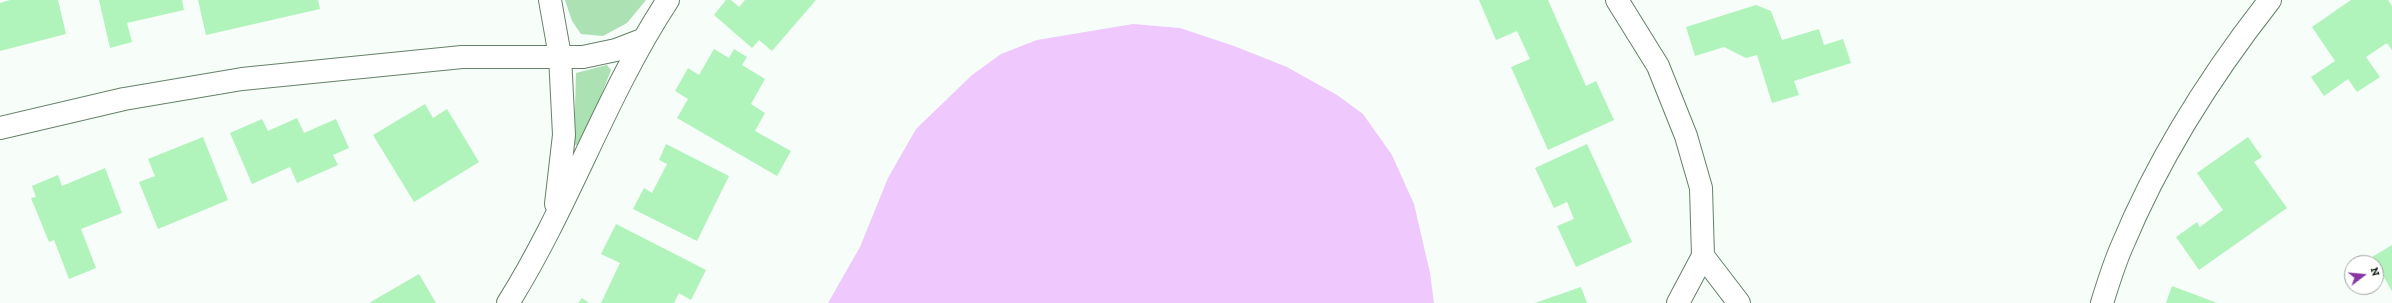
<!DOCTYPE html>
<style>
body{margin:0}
#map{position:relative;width:2392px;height:303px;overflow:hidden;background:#f7fdf8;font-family:"Zilla Slab",serif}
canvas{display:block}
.north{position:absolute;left:2344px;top:255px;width:40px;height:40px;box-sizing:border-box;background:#fff;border:1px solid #a2a6a2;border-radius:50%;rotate:74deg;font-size:11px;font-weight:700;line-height:16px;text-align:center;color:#162117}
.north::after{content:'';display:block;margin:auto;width:14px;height:18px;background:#8935a3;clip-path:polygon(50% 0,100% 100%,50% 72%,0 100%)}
</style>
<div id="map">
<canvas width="2392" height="303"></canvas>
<div class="north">N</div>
</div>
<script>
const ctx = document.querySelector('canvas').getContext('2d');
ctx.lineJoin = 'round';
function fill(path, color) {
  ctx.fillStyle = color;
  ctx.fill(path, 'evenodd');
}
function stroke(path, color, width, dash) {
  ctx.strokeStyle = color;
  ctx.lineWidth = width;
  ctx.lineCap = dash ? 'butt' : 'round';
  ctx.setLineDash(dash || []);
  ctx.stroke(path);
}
const green = new Path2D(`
 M565,0H646L627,23L603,36L581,34L572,21Z
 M607,65L611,70L582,145H574L576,73Z`);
const water = new Path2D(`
 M1133,24L1180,28L1234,46L1287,67L1337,95L1363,114L1392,155L1414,204L1430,273L1434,303H828L860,247L888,178L916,129L972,75L1001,54L1037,40Z`);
const building = new Path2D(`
 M10,0H58L66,34L0,51V3Z
 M99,0H182L184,10L127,23L132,42L110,48Z
 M198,0H318L320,9L206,35Z
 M726,0H731L739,7L745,0H816L772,51L759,40L752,48L714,15Z
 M1479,0H1548L1586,86L1596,81L1614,120L1548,150L1511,67L1530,59L1517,31L1496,40Z
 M2351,0H2388L2392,6V50L2387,43L2366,57L2380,77L2357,92L2348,79L2324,96L2311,77L2335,61L2312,27Z
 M1756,5L1771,11L1782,40L1819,29L1824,45L1843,39L1851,63L1794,81L1799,95L1772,103L1757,55L1746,58L1724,47L1695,56L1686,27Z
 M714,49L729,58L734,49L747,57L742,65L765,79L751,104L765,113L755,131L791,151L777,176L677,118L688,99L675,91L688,68L699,75Z
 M425,104L433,118L447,109L479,162L414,202L373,135Z
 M297,118L304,133L336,119L349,148L333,155L338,165L297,183L290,167L252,184L230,133L262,119L268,131Z
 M203,137L228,200L158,229L139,182L155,176L148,159Z
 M2248,137L2262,157L2254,162L2287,208L2199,270L2176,237L2197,222L2200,227L2223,210L2197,173Z
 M666,144L729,176L697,241L633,209L644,188L652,193L667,164L659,160Z
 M1587,144L1632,242L1576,267L1557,226L1574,219L1567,202L1554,208L1535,168Z
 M105,168L122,213L81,229L96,268L69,279L54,240L49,242L31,198L36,197L32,186L58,175L62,186Z
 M616,224L706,270L691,300L679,293L674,303H601L620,263L601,254Z
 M2392,245V291L2372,257Z
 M419,274L436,303H369Z
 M2172,286L2217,303H2166Z
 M1581,287L1587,303H1535Z
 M582,298L589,303H578Z`);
const minor = new Path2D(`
 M550,0L560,56L564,135L556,204
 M1617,0L1658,66L1686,136L1701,188L1703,256
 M0,128L124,99L242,79L462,57H583L616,50L642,40
 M508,303C569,206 605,96 668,0
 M1678,303L1703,256L1739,303
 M2102,303C2108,284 2114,264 2122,246C2159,157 2211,75 2270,0`);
fill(green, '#abe1b3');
fill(water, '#efc8fd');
fill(building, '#b0f4bb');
stroke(minor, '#658169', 24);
stroke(minor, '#fff', 22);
</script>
